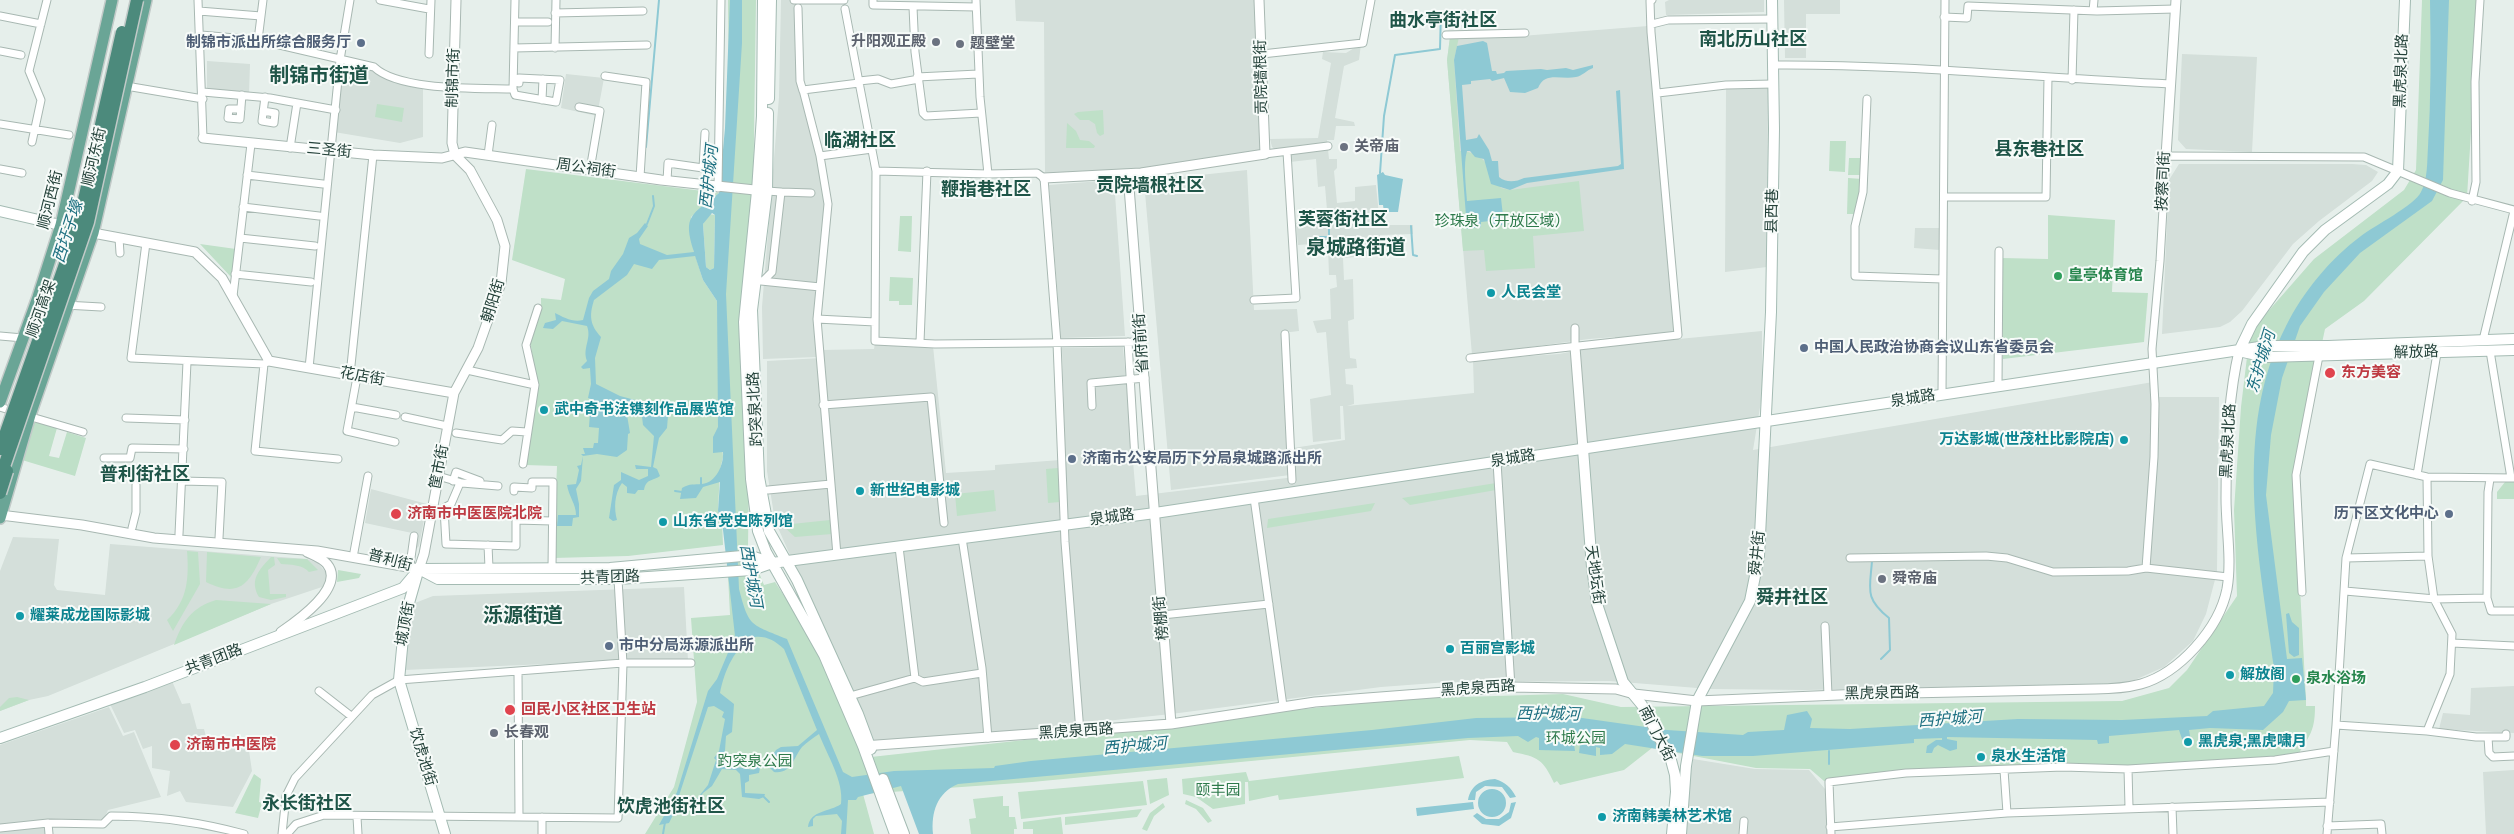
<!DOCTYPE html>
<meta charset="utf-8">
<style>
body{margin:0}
canvas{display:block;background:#e6efeb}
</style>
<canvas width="2514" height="834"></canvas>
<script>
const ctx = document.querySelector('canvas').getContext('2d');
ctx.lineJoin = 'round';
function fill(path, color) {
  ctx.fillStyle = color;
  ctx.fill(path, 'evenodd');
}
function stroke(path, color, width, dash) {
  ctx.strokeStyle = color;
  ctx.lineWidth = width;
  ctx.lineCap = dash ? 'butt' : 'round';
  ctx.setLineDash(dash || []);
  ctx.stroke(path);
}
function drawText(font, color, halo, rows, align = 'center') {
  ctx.font = font + ' "Roboto Condensed","Noto Sans SC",sans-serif';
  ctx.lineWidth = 4;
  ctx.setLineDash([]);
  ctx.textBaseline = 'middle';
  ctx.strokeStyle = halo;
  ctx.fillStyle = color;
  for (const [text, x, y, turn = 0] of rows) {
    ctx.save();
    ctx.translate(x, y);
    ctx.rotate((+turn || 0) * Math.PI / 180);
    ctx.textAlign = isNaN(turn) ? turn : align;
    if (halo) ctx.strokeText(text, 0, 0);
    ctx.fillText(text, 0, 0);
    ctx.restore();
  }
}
const built = new Path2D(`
 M781,0H800L798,86L823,181L825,204L815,325L817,357L763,359L762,307L779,97Z
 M1015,0H1255L1260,54V151L1192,163L1115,172L1045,173L1044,22L1016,21Z
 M1669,0H1764V12L1666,15L1665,2Z
 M1784,0H1840V14H1806V58H1785Z
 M1648,26L1676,334L1615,340V337L1589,339L1472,355L1447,60L1450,37L1496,38Z
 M1361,44L1359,60L1344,66L1335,118L1354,122L1355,126H1336L1334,140H1327L1329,159H1337V168L1334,171L1337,203L1355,201V187L1376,185L1380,225H1413V234L1380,235L1379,255L1343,258L1344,280L1353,279L1354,319L1348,321L1349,342L1350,358L1356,359L1357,368L1345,369L1346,384L1353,385L1354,400V404L1347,406L1474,393L1473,360L1559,354L1595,347L1762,331V395L1753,450L2153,382L2148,509L2154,397H2219L2217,572L2206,614L2193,641L2164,667L2128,683L1806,690L1710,689L1609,681L1448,682L1381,687L1171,714L1022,730L873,743L775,521L767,471V361L821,358V350L874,349L875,343L933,346L946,473L995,470V465L1060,460L1067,504L1062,348L1123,347L1136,496L1295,477L1293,448L1345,440L1343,406H1340L1341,439L1313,442L1310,399L1331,395L1326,332L1317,333L1313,321L1331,319L1330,289L1337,287L1336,275H1329L1328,248L1314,249L1311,244L1298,245L1296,223L1316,221L1317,210H1327L1325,186L1318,187L1316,159L1290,162V148L1277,151L1272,147L1270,139L1318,138L1331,63L1322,59L1323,52L1346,53Z
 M2182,54L2257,57L2252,152L2186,149L2178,140Z
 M340,60L374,67L382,74L423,84V137L400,143L334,132Z
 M207,61L250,64L249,94L207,89Z
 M566,74L604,78L597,116L561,108Z
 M1768,87L1767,267L1725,272L1726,89Z
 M2179,164H2352L2366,165L2378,172L2372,181L2319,221L2293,244L2242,311L2230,322L2220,327L2162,334L2169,180Z
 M1247,170L1254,310L1297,309L1299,331L1282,333L1290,475L1171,490L1144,181Z
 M1114,180L1125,336L1061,338L1049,185Z
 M1915,228H1940V250L1914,248Z
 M371,489L427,504L419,546L410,555L412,533L365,523Z
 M13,537L59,539L54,585L57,590L105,595L110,544L307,559L318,563L327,574L328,582L322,587L271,604L48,696L29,700L0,711V571Z
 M684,587L688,661H619L404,670L415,603L433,596Z
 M172,681L182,704L190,703L197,729H204L209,748L248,744L252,771L233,807L186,802L180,791L167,796L170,771L152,768V746L143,749L135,730L124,733L110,704Z
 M2514,686V733L2439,729L2443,713L2470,715L2471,688Z
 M109,707L123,736L134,732L161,797L108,810L104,819L51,820L52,834H0V745Z
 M1693,759L1755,769L1809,770L1825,789L1828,834H1683Z
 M2514,770V834H2486L2483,772Z`);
const green = new Path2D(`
 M728,0H756L748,546L764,585L775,582L850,696L871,757L1395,699L1563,694L1621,707L2122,701L2169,688L2187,670L2237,596L2234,510L2241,407L2250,332L2314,259L2404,190L2416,170L2422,0H2479L2467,197L2364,301L2325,329L2294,475L2306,700V706H2315C2315,729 2311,734 2299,753C2170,777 2037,761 1907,770C1879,772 1852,777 1824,781L1810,769L1756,768L1652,748L1624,770L1560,785L1557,781L1554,783C1543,759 1538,757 1513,752L1507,742L1470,740L1032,782L863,794L874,834H645L674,787L697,702L691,618L730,615L724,497L725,458L719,398L723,457L720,470L718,510L722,521L723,545L628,556L553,558L557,466L525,465L538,391L530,340L541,310V298L561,300L565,279L512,260L526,169L719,193L691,217L694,252L703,280L717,301L719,347L729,94Z
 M1450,37H1459L1454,60L1460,151C1485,152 1490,169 1501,188L1510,190L1579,181L1584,231L1533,236L1535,268L1486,271L1484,250L1463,251L1447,60Z
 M377,104L404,108L402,122L375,117Z
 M1103,110L1104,134L1100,136L1097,133L1095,124L1089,120H1080L1074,114L1078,112Z
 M1067,123L1076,131L1080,140L1089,141L1095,146L1094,148H1066Z
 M1830,141H1846L1845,172L1829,171Z
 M1849,158H1862V175H1848Z
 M1848,178L1862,179L1861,192L1854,214H1847Z
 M709,214L715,215L714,268L710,270L706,267L703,224Z
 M2048,215L2115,220L2112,292L2148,293L2144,342L2003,359L2002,258L2048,259Z
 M900,216H912L911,252L898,251Z
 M200,244L236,249L231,277Z
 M890,277L913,278L912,305H899V301H889Z
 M34,421L57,428L49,456L59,458L67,432L86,438L75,476L22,460Z
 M1058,468L1060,502L1048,503L1046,469Z
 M2514,481V499H2497V492L2505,482Z
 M1496,483V490L1410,505L1402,498Z
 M994,490L996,511L957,516L955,494Z
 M1375,503L1371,511L1267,528L1268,519Z
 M830,520L832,534L795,537L782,525Z
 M187,551L198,552L200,584L173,631L167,620C188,601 189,577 187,551Z
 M207,552L261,557C248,587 237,597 206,582Z
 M271,557H274L275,565L268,570L270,594H286V597L271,600L259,597C249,580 259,570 271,557Z
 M277,558L307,559L318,570L309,572C302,564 290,565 281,564Z
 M338,570L361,574L359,578L337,582Z
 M216,600L271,604L174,645C182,622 192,607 216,600Z
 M17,697L29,700L0,711V707L9,698Z
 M1459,756L1464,778L1279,800L1278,795L1249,801L1248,782H1245V804L1213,809L1196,797L1183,794L1182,779L1246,772L1249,781Z
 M254,774L261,779L259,802L262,803L258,818L235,813Z
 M1167,778L1169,795L1150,804L1147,780Z
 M1143,781L1147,805L1021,819L1018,792Z
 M1003,796V806H1009V817H1015L1017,829H1014V834H971L969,819L976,818L973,799Z
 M1186,800L1203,808L1212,821L1208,823L1196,809L1185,804Z
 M1163,803L1165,807L1154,816L1147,831L1142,829L1150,813Z
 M1142,809L1137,817L1065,825V817Z
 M1061,817L1063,834H1033V829H1023V822Z`);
const water = new Path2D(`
 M730,0H742V43L726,294L739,589C749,628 751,624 787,639L843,772L852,777L894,771L994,768L995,766L1031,761L1372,730L1476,718L1575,717L1667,730L1743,735L1748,732L1784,730L1787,715L1807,711L1812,719L1810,728L1850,729L2018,719L2122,720L2207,716L2213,711L2264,706L2273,693L2274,668C2259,556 2232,431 2286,326C2303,292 2330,259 2361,236C2374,226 2415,205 2421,192C2428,179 2427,161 2428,147C2431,98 2431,49 2430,0H2449L2443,180L2432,201L2360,253L2324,292L2300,326L2282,378L2271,435L2266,495L2287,659L2302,658L2306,700L2289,701L2283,712L2263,730L2210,728L2189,730L2191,741L2186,742L2182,739L2179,730L2109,736V743L2098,744L2097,740L1947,737V739L1957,741V749L1950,751L1938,745L1934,748L1932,753H1926L1927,746L1936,740H1942V738L1914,739V743L1753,756H1702L1625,744L1612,754L1600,755V748L1596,747V756L1579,753L1580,745L1574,744L1575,751L1539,750V738L1536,737L1528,742L1518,736L1468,738L958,784C937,793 931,812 933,834H919L901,786L858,797L856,800H848L846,834H841L842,821L837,814L816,816L813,819V826L808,827C810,810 830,812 841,804C844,781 827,755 819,734C813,738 807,742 802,747C793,758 792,774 774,772L769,767L760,768L759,773L749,775V781L745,783V793L765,794L764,797L759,799L742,797L740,774L736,770L722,769L712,786L703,793L696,803L675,811L669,823L659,825L677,792L708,691L717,679L735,636L722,521L718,511L720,482L703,487L696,498L680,499L682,488C690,483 694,485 702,484C716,483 724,464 723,452L713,453V437L718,427L717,301L703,280L695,256L659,260L652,269L634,264L627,275L594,300C589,316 590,325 601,337L595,358L596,384L620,396L635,400L647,409L662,412L668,416L667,428L659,438L653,467L657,469L660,476C654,481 646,478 644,490H638L635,494L627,493V487L622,483C614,494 614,509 617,520L613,521L609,518L614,485L621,480V472L639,480L648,476V469H636L635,465L651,467L654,436L643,425L641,408L630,406L627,415L630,433L628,434L627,450L617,457L597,454L583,456L581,481L576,489L579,504V517L573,518L572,526H557L558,515H576C576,504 569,497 567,485L576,484L579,470L577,466L581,465L583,456L581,454H585L583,448H593L594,443H598L599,428L589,427L591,399L588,398L591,384L590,368L583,369L581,367L587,361C582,348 592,339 587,326L562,321L553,329L543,328L545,323L556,320L555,313C563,317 573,323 583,320L589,298L593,291L609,279L611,271L623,254L629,238L637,233L645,223L648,226L639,239L640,244L667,255L694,252C682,215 692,215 719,193L725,128ZM712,213L715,215L714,268L710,270L706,267L703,224ZM755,637C767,636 775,641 784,649L817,730L798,746L781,747L776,750L767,763L757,765L754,770L724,765L726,736L732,732L734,704L720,693C724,672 735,645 755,637ZM714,706L724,712L722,717L725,719L719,751L714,758L716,760L708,785L695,801L675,808L708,707Z
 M1483,41L1487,43L1492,71H1496L1497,74L1504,73L1506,71L1541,69L1547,70L1566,68L1573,70L1593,65V68C1587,70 1582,76 1576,77C1560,80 1545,71 1538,88L1525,93L1510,92L1504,78L1492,81L1490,79L1471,81V84L1462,85L1466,140L1477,138L1479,134L1489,150L1492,161H1498L1499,177C1506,183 1516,182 1524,178L1618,166L1621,164L1616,91L1620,90L1624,169L1527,183L1510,190L1491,184L1484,159L1475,157L1470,151H1467C1463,164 1466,186 1467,201L1501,198L1504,225L1491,226L1490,221L1481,222V227L1467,229L1454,60L1457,46Z
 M1383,172L1385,175L1403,179L1398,212H1384L1383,205H1379L1377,175Z
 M2289,613L2292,622L2299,628V655L2294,657L2289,653L2286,614Z
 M1495,779C1505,782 1511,787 1516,797L1510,798L1502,787L1485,786L1476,792L1475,800H1468C1471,785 1481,780 1495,779Z
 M1478 803a14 14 0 1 1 28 0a14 14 0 1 1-28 0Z
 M1473,802L1474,809L1417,816L1416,808Z
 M1516,802L1511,818L1499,826L1482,824L1473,816L1477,813L1486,819H1499L1509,812L1511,803Z`);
const stream = new Path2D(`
 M1440,49L1441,11
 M646,147L659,0
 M1380,173L1384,116L1395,55L1440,49
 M647,224L654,206L653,196
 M1411,226L1413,255L1417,256
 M1315,237H1329V215
 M701,484V478
 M675,491L682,492
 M1872,561C1870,589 1864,598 1889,618L1890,650L1881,659
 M1829,764V751
 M764,797L769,802
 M663,834L665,822`);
const minor = new Path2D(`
 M198,0L203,138
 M380,0L429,9
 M794,0H844
 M873,0V5L976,7
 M976,0L980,97L988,174
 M913,7L915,52L923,113L926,116L981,113
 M798,8L800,81L803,91
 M845,9L876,171L875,341L935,344L1142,342
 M199,11L261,16
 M2093,11L2094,0
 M555,13L643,11
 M0,16L41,24
 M1944,17L1967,18L1968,6L2097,11L2175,9
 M515,22H548
 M1652,24L1668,20L1772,19
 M201,35L258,40L374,67C399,91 478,88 513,89L515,0
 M1446,35L1525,33
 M258,40L263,0
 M514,48L647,45
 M555,48L556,0
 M0,51L21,55
 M429,54L431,0
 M1262,54L1363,43L1371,0
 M1774,65C1906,64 2038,78 2170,84
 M605,76L646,82L640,177
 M917,77L978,74
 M2072,80L2074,10
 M859,81L878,79L891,84L919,79
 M126,86L203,99
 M513,89L515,95L556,102L560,80L519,78V83
 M203,92L270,98L336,110
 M1658,93L1726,85L1773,84
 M1867,99L1863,192L1855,226V276L1942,279
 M542,100L543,79
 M579,107L600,111L590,170
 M241,109H229L228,118L240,119L242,95
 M263,111L275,113L274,123L262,121L265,97
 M0,124L69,135
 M32,142L41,100L29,71L47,0
 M290,148L297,103
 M1265,154L1328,146
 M488,155L492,125
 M820,156L872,149
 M0,169L22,173
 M876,171L988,174L1037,173L1044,178L1057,343L1065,542L1080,732
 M247,175L323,184
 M667,181L668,163L703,168L705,133
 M718,188L721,0
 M781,192L811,193
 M1944,197H2046L2048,77
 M2472,201L2476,182L2475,82L2480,0
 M243,207L319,216
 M119,238L120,253
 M240,238L315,246
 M146,243L131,358L264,364L269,361
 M235,274L311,282
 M761,281L820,287
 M763,281L772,272L781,192L767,191
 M233,296L251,144
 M1254,300L1296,298L1287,152
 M65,305L101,307
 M817,319L875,322
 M1575,328V347
 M1285,334L1292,480
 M0,336L23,338
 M2483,340L2514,211
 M920,342L927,171
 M1128,342L1135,459
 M2490,351L2511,478
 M1470,358L1678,335L1651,32L1650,1L1652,0
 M264,364L255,451L338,459
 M309,368L340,60L350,0
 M467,370L535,385
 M350,375L373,155
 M357,377L347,431L395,442
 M1998,386L1999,251
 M1942,394L1945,0
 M823,405L931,397L944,523
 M1092,406L1091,383L1145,378
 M0,407L16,412
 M352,407L396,415
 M28,416L83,432
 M405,417L447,426
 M126,418L185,420
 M456,433L502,440L512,431L527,432
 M104,458H130L132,448L184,449
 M1497,462L1511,687
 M523,464L535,385L526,345L538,308
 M2417,475L2437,353
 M438,476L462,483L498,486
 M182,481L222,482L219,538
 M453,481L456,472L480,481
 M460,483L451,504L444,508L446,544L516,546V520L552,521
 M768,490L831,484
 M514,491V487L532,488V482H553L552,568
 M1254,498L1283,706
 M132,528L136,512V485
 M179,534L187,362
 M962,538L982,668L988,738
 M488,545L489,568
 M899,547L915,678
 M354,552L368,476
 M837,555L817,319L828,204L820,156L803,90L859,83
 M1850,558L1986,556L2007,558L2053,572L2128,571L2146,568L2228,577
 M2346,558L2428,556
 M410,565L414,536
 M2146,568L2154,457L2155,404L2152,349L2160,261L2166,156L2364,157L2450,193L2514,210
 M2345,591L2435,599L2487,598L2491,611H2514
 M2302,592L2296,475L2319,356
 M2487,598L2488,492L2490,479
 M1162,615L1269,604
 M1825,626L1828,695
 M2452,643L2514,646
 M518,672L519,817
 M319,691L351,716
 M850,696L915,678L923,682L982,673
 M2336,725L2427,731L2450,674L2452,634L2434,599L2428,556L2427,477
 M2427,731L2476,737H2506V734
 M2488,737L2489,753L2493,757L2514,756
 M2128,769L2129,807
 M2004,770L2007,813
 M2172,807L2173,834
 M357,817L358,834
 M542,817V834
 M48,823L49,834
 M2327,826L2381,824L2382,834
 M1830,827L2007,813L2330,802
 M0,828L48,823L103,824L111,816C156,816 200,822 244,834
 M282,834L286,796L295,778L372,695L399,680L623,663H691
 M287,834L296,824L324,815L618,818L623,664L618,579
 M1743,834L1744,821
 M1831,834L1829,782L1906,773L2063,767L2128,769L2275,760L2334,751
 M2327,834L2336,725L2346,558L2370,464L2427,477L2514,478`);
const tertiary = new Path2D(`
 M203,138L373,155L442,158L465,152L661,180L764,191
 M2166,156L2176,0
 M1128,174L1171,724
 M1044,178L1141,173L1265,154L1259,0
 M93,233L195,252L222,278L269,361L454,393
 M1575,347L1583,449
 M0,515L82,525L154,538L317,551L419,569
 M419,569L424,554L454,393L478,348L501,283L505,246L497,220L470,170L455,155L452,143L456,0
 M281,632C297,621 346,587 327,564C322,558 313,555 307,552
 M863,746L1171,724L1315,702L1511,687L1616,689L1634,694L1697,701L1862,694L2095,689C2111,689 2126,688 2141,684C2179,673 2219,629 2227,589C2232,559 2226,528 2226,498C2226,450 2228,398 2239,351`);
const secondary = new Path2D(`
 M763,0L762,116L757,191L744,322L751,479L758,531L766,552L824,655L863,746L895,834
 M769,99L771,0
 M768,113L767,191L752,310L759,477L769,531L797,580L858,714L871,749
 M0,211L82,230
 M2239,351L2252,324L2303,252L2325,230L2388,184L2398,171L2405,0
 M2243,352L2266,357L2514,350
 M1583,449L1592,567L1597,604L1623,682L1642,705L1671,760L1675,775L1676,792L1672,834
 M419,569L438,579H618L752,570L772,563L1155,513L2266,346H2328L2514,339
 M419,569L610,568L742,556H751L772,563
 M417,575L405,617L399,680L445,834
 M0,738L145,687L403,588L419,569
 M883,779L904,834
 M1681,834L1686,766L1697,701L1750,601L1759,556L1771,312L1774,129L1772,0`);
const primary = new Path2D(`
 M0,402L38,297L61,225L112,0
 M0,518L30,415L93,233L146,0`);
const trunkBridge = new Path2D(`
 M0,449L70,250L83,204L122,32
 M0,478L88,222L137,0
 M0,493L7,471`);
const markers = [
 [936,42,5,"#6b7280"],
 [361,43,5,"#5c6f8a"],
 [960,44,5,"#6b7280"],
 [1344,147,5,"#6b7280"],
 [2058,276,5,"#2e9e5b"],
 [1491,293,5,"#0f9aa8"],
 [1804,348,5,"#5c6f8a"],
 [2330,373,6,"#e0444e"],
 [544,410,5,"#0f9aa8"],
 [2124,440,5,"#0f9aa8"],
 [1072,459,5,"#5c6f8a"],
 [860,491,5,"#0f9aa8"],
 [396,514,6,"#e0444e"],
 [2449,514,5,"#5c6f8a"],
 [663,522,5,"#0f9aa8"],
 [1882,579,5,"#6b7280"],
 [20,616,5,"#0f9aa8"],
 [609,646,5,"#5c6f8a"],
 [1450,649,5,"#0f9aa8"],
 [2230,675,5,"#0f9aa8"],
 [2296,679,5,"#2e9e5b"],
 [510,710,6,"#e0444e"],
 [494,733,5,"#6b7280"],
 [2188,742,5,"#0f9aa8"],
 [175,745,6,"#e0444e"],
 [1981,757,5,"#0f9aa8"],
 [1602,817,5,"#0f9aa8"]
];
const worshipNames = [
 ["升阳观正殿",926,42,"right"],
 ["题壁堂",970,44],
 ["关帝庙",1354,147],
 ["舜帝庙",1892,579],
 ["长春观",504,733]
];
const serviceNames = [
 ["制锦市派出所综合服务厅",351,43,"right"],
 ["中国人民政治协商会议山东省委员会",1814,348],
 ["济南市公安局历下分局泉城路派出所",1082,459],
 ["历下区文化中心",2439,514,"right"],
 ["市中分局泺源派出所",619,646]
];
const streetNames = [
 ["黑虎泉北路",2402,71,-88],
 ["贡院墙根街",1262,77,-91],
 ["制锦市街",454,78,-88],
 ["三圣街",329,151,5],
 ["顺河东街",95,157,-77],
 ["周公祠街",586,169,8],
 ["按察司街",2164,181,-87],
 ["顺河西街",51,200,-76],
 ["县西巷",1773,211,-89],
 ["朝阳街",494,301,-73],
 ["顺河高架",42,309,-71],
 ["省府前街",1142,343,-94],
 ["解放路",2416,353,-2],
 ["花店街",362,377,10],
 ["泉城路",1913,399,-9],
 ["趵突泉北路",756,409,-93],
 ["黑虎泉北路",2229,441,-87],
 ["泉城路",1513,459,-9],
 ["筐市街",440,467,-79],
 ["泉城路",1112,518,-8],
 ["舜井街",1758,553,-84],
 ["普利街",390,561,15],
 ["天地坛街",1594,575,82],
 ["共青团路",610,578,-2],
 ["榜棚街",1162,618,-95],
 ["城顶街",406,624,-79],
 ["共青团路",214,660,-21],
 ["黑虎泉西路",1478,689,-4],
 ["黑虎泉西路",1882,694,-1],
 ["黑虎泉西路",1076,732,-4],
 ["南门大街",1656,734,63],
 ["饮虎池街",422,757,73]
];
const parkNames = [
 ["珍珠泉（开放区域）",1502,222],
 ["环城公园",1576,739],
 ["趵突泉公园",755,762],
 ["颐丰园",1218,791]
];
const leisureNames = [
 ["皇亭体育馆",2068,276],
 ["泉水浴场",2306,679]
];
const cultureNames = [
 ["人民会堂",1501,293],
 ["武中奇书法镌刻作品展览馆",554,410],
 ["万达影城(世茂杜比影院店)",2114,440,"right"],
 ["新世纪电影城",870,491],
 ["山东省党史陈列馆",673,522],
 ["耀莱成龙国际影城",30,616],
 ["百丽宫影城",1460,649],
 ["解放阁",2240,675],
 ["黑虎泉;黑虎啸月",2198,742],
 ["泉水生活馆",1991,757],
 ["济南韩美林艺术馆",1612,817]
];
const healthNames = [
 ["东方美容",2341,373],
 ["济南市中医医院北院",407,514],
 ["回民小区社区卫生站",521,710],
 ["济南市中医院",186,745]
];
const waterNames = [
 ["西护城河",710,177,-84],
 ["西圩子壕",69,232,-72],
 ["东护城河",2262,362,-73],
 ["西护城河",750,576,80],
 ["西护城河",1548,715,1],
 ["西护城河",1950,720,-4],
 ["西护城河",1135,747,-5]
];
const quarterNames = [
 ["曲水亭街社区",1443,21],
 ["南北历山社区",1753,40],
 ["临湖社区",860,141],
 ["县东巷社区",2039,150],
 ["贡院墙根社区",1150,186],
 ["鞭指巷社区",986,190],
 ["芙蓉街社区",1343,220],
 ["普利街社区",145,475],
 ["舜井社区",1792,598],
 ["永长街社区",307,804],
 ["饮虎池街社区",671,807]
];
const districtNames = [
 ["制锦市街道",319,77],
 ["泉城路街道",1356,249],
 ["泺源街道",523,617]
];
fill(built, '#d4dfda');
fill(green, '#bfe0c8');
fill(water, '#8ec9d4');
stroke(stream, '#8ec9d4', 2);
stroke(minor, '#a8b8b2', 9);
stroke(tertiary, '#a8b8b2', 11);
stroke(secondary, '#a4bbb3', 12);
stroke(primary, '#c2cac8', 14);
stroke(minor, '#fff', 7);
stroke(tertiary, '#fff', 9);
stroke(secondary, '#fff', 10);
stroke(primary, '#6aa596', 11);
stroke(trunkBridge, '#c2cac8', 15, []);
stroke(trunkBridge, '#4c8a7c', 12);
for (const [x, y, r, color] of markers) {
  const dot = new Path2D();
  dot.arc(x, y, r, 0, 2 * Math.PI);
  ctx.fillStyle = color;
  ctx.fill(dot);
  stroke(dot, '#f7fbf9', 2);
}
drawText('bold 15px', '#5b616d', '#f7fbf9', worshipNames, 'left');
drawText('bold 15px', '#4e5e75', '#f7fbf9', serviceNames, 'left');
drawText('15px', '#24423a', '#f7fbf9', streetNames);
drawText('15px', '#2d7a4b', '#f7fbf9', parkNames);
drawText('bold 15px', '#27864d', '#f7fbf9', leisureNames, 'left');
drawText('bold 15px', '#0d838f', '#f7fbf9', cultureNames, 'left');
drawText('bold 15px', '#be3a42', '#f7fbf9', healthNames, 'left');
drawText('italic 16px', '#1c6f80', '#f7fbf9', waterNames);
drawText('bold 18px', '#1f5548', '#f7fbf9', quarterNames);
drawText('bold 20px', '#1f5548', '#f7fbf9', districtNames);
</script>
